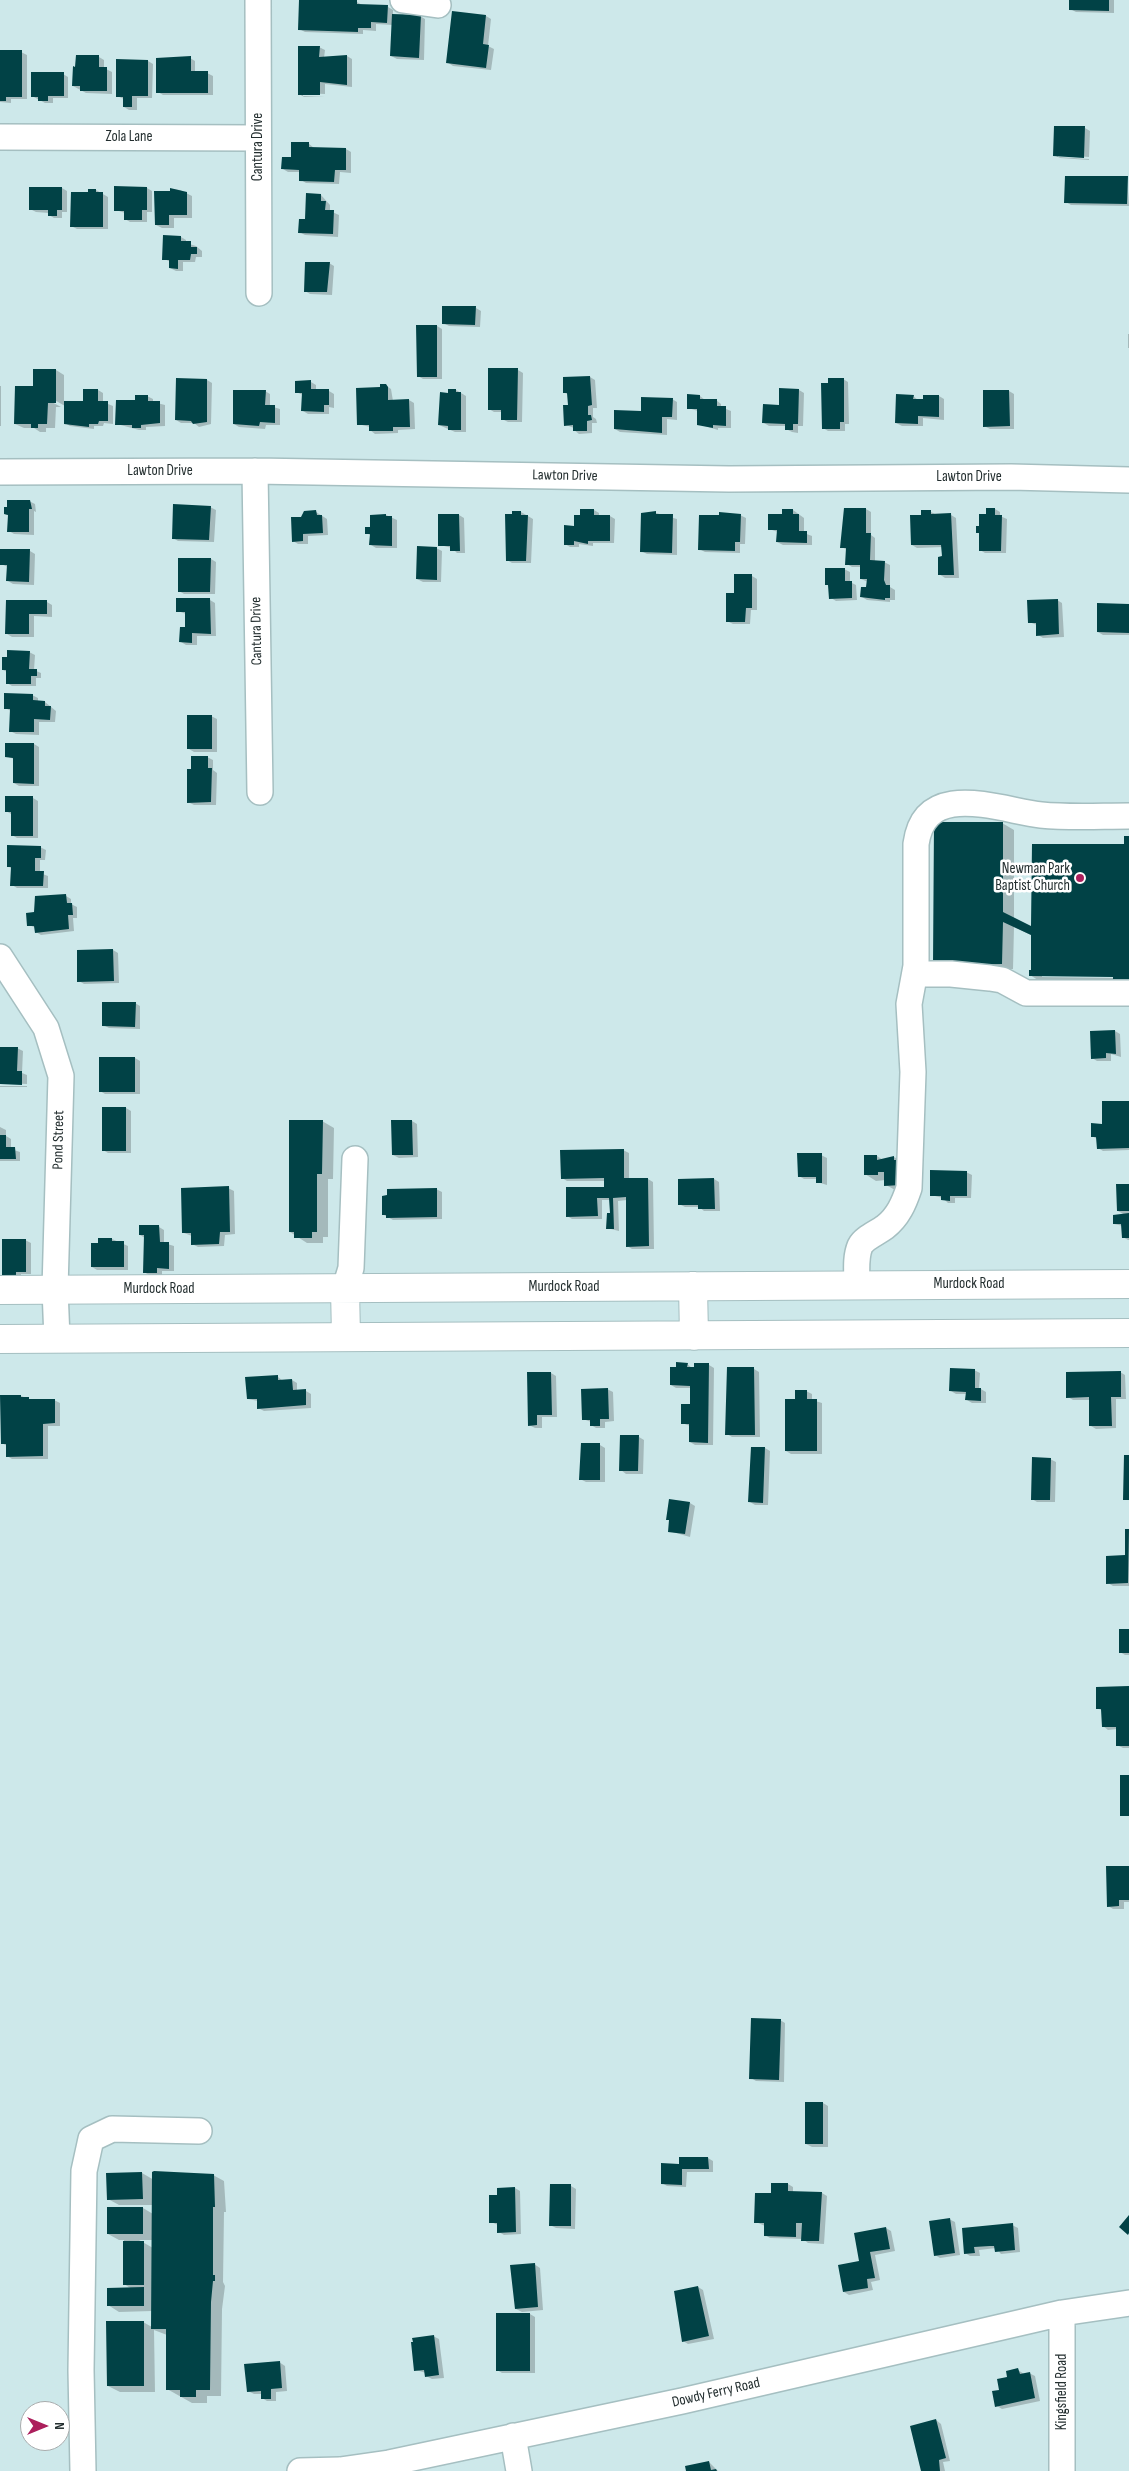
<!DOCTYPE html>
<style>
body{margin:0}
#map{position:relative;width:1129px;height:2471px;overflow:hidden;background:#cde8ea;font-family:"Sofia Sans Condensed",sans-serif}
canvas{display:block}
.north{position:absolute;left:20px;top:2401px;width:50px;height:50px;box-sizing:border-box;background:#fff;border:1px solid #a7abac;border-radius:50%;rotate:90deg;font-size:14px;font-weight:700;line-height:20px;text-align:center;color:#232e2f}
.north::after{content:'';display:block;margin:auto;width:18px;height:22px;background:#ac1f5c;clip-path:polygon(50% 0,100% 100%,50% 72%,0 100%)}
</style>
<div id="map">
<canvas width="1129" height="2471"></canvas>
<div class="north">N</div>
</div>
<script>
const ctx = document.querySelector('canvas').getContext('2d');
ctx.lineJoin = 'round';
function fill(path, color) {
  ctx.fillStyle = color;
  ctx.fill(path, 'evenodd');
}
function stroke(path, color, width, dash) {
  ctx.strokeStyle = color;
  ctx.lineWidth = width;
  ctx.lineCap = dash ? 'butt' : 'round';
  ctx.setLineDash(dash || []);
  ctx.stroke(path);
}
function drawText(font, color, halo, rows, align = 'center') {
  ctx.font = font + ' "Sofia Sans Condensed",sans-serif';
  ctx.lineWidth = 5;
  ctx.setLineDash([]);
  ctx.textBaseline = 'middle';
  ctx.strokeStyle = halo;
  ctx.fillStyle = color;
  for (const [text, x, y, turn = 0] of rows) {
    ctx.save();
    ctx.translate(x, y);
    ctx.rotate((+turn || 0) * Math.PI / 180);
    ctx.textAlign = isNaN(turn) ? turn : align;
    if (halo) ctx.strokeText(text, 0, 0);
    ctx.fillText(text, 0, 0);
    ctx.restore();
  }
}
const shadow = new Path2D(`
 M301,0L357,2L362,5L388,7L393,10V15L420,16L425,19L424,60L397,59L391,56L393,25L376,24V31L363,30V34L305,32L299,29Z
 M1071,0H1114V13L1076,12L1070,9Z
 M453,12L486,16L491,19L488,46L494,49L491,70L453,66L447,62Z
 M319,47L325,50L324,58L347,56L352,59V87L325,84V94L303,93V96L325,97H304L299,94Z
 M0,51L21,52L27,55V99H11V103L0,102Z
 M99,57L104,60V68L112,72V94L86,93L73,86Z
 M190,58L195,61V73H207L213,76V95H163L158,92Z
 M148,61L153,64L152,98H137V110H129L124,107V99L117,96Z
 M63,74L68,77V98H53V103H45L32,96Z
 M1085,128L1090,131L1089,157L1058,155V157L1054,155Z
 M308,143L314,148L346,149L351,152V173L340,172L339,184L306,183L301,180V172H288L283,169Z
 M1058,157L1089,159V160L1060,158Z
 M1127,177L1129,206L1071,205L1066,202Z
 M30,188H62L67,191V212H62V218H54L49,215V213L36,212L30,209Z
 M147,188L152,191V212H147V222H130L125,219V213L116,210Z
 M172,189L180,190L192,196V218H174V228H162L156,225Z
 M96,190L108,197V229H77L71,226L89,193Z
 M321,195L330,205V211L339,215L338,237L305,235L299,232Z
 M181,237L186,240V243L196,246L202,251V257H196L195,262H183V271H176L170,268L171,262L164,259Z
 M329,263L334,266L332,295L310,294L305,291Z
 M476,308L481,311L480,327L449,326L443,323Z
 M417,326H437L442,329V379H423L418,376Z
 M1128,334H1129V348H1128Z
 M56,370L64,375V402H84L98,390L103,393V402L113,406V424L104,423L103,426H94V429L70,426L65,423V406L51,398L50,401L61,407H56L55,428H46V432H40L34,428H24L15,424L34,387Z
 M518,370L523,373L522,422H508L502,419V412H494L489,409Z
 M590,377L595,380L597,408H593V417L596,419L597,423H592V433L579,434L574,430V428L566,425L569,406V395L565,393Z
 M843,379L848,382L849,424H845V431H828L823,428L829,384Z
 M177,380H207L212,383L211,424L199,427L194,423H181L176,420Z
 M311,382L316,385V390L329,391L334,394V408L329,407V414H308L303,411V395L296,392Z
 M385,385L391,389L393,401L409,400L414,403L415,429L398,430V433L375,434L370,430V427L358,424L381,388Z
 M0,386H1V426H0Z
 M449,390H456L466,396V432H455L439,425Z
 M799,390L804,393L803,426H798V433L792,432L786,429L787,426H769L764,423Z
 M265,391L270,394V406L280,409V425H266L265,429L239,427L234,424Z
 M1009,391L1014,394V429H990L984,426Z
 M147,396L153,399V402L165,405V426L146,427V430H139L117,424L136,402Z
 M700,396L705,400H716L721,404V407L731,411V428H718V430L698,424V411L688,408Z
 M913,396L918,400L939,396L944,399V420L923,418V426H902L896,423Z
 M672,399L677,402V420L667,419V435L620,432L615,429L642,412Z
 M29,501L35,504L36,512L34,511V535L14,534L9,531V516L5,514Z
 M210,507L216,510L214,542L178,541L173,538Z
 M866,509L871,512V535L875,538V562H884L890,565V587L895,590V600H890V602L867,600L862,597L867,588L868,582L861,579V567H852L847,564V550L842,547Z
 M987,509H995L1000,512V516L1007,519L1006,553H985L980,550V534L977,532L987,516Z
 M594,510L599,513V516H610L615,519L614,543H593V546L579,544V547H570L565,544L581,516Z
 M783,510H793L804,518V533L812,536V545H783L777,542L778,532L769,529L783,516Z
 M316,512L327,519L328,535L308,536V544H298L293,541L302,518Z
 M513,512H521L533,519L531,563H512L507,560Z
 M923,512H931L937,515H951L956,518L959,578H945L939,574L943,547L917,548L912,545Z
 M656,513L677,519V555L647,554L641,551Z
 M386,515L397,520V548H376L371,545V536L367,533Z
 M459,515L464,518L465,553H457L452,548L440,545Z
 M740,515L746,518L745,544H740V553L705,552L699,549Z
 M436,548L442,551L441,582H423L417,579Z
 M1,550L30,551L35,554L34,585L13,584L8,581V567L1,564Z
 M211,559L216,562L215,594H184L179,591Z
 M844,569L850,572V582L856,585L857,600L836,601L831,598L829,586L826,584Z
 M752,576L757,579V610H751L750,624H733L727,621L735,595Z
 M210,600L215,603L216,636H197V645H186L181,642L186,628V614L178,611Z
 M1057,600L1062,603L1064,637L1043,638L1038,635L1037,625L1029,622Z
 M7,601L47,602L52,605V617L34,616V637H12L7,634Z
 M1129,605V635H1103L1098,632Z
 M29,652L35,655L34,670L41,673V678H36V686H12L7,683V672L3,670Z
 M32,695L38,698V702H45L56,711L55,722H39V735L16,734L10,731L11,711L5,708Z
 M211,716L217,719V752H194L189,749Z
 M34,744L39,747V786H19L14,783V759L6,756Z
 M207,757L213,760V770L217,773L216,805H194L188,802L192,770Z
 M33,798L38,801V838H17L12,835L11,814L6,811Z
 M1002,823L1014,830V919L1033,928L1125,845L1129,837V991L1041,982L1030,975L1033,971V936L1014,927L1013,969L945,970ZM1042,975L1120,976V978L1042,977Z
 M40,847L46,850L45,860H40V873L48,876V888H17L12,885V869L8,866Z
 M66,896L71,899V904L77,907V918H73L74,931L41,935L36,932V928L29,925L35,913Z
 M113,950L118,953L119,983L84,984L79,981Z
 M135,1003L140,1006V1029L109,1028L103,1025Z
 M1115,1031L1120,1034L1121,1057L1111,1054V1061H1097L1092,1058Z
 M0,1048H17L23,1051L22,1073L27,1075V1084L0,1083Z
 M135,1058L140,1061V1094H105L100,1091Z
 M0,1086H27V1087H0Z
 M1129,1102V1150L1103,1151L1098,1148L1097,1139L1092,1136Z
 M126,1108L131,1111V1153H108L103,1150Z
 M322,1121L334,1128L333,1179H328V1237H323V1243H307L290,1232Z
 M412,1121L417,1124L418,1157L399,1158L393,1155Z
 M0,1127L6,1130V1136L11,1139V1149L20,1152V1161H0Z
 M623,1150L629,1153V1179H648L653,1182L654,1249H632L627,1246V1200L618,1201L619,1231L607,1228L611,1214L610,1200H602V1219H572L567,1216L606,1188V1181H567L562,1178Z
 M821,1155L827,1158V1185L817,1182V1179H804L799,1176Z
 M877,1156L883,1160L894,1157L911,1167L897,1191L886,1185V1180L876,1181L865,1174Z
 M966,1172L972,1175L971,1198H955V1203H948L943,1198L931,1195Z
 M714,1179L719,1182L720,1211H704L699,1207H685L679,1204V1180Z
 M1129,1185V1240H1128L1123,1237V1226L1114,1224L1125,1215L1118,1211Z
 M228,1188L234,1191L235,1234L225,1235L224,1246L198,1247L192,1244V1236L184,1233Z
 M436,1189L442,1192V1219L393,1220L384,1215L388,1197Z
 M159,1227L164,1230V1243L174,1246V1271H162V1275H149L144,1272L145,1238L140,1235Z
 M100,1239H112L128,1246V1270H97L92,1267Z
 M25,1240L31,1243V1274H21V1278H9L4,1275Z
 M687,1364L692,1368L709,1365L714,1368L713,1445H695L690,1442V1426L682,1423L691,1406V1388H676L671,1385L678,1368Z
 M728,1368L754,1369L759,1372L760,1437H732L727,1434Z
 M974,1370L980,1373L979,1388L986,1392V1403H972L967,1400V1394H956L951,1391Z
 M1120,1372L1125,1375L1126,1399H1116V1428L1096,1429L1091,1426L1090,1400H1073L1068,1397Z
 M551,1373L556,1376L557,1417H542V1428H535L529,1425Z
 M278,1377L283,1381L292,1380L297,1383V1391H306L311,1394V1408L264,1411L258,1408V1401L248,1399Z
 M607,1389L613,1392L614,1421L605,1422V1428H596L591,1425V1422L583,1419Z
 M806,1391L812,1394V1400L822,1403V1454H791L786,1451L797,1400Z
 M21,1396L32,1400H54L60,1403V1426H48V1459H12L7,1456V1446L2,1443Z
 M639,1437L644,1440L643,1474H626L621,1470Z
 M600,1445L605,1448V1482H586L580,1479Z
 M765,1448L770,1451L768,1505H755L750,1502Z
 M1050,1459L1056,1462L1055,1502H1037L1032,1499Z
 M670,1501L690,1503L695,1506L690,1537L669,1531Z
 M1126,1530H1129V1586H1113L1108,1583L1127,1556Z
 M1129,1631V1655H1125L1120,1652Z
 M1129,1687V1748H1123L1117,1745V1729L1108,1730L1103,1726V1711L1097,1708Z
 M1129,1867V1902H1124V1909H1113L1108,1906Z
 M780,2020L785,2023L784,2082L756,2081L751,2078Z
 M823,2103L828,2106V2147H812L806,2144Z
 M708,2158L713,2161V2172H687L686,2187L667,2186L662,2183L681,2165Z
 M142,2173L154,2180L213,2175L224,2181L226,2212H224L223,2282L225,2286L222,2309L221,2396H207V2403H192L167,2389V2335L154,2330L155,2392H120L108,2386L143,2322L152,2327V2311L119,2312L108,2305L132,2289L124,2284V2240H119L108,2234L143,2208L153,2214V2205H119L108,2199ZM139,2240H153V2248Z
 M788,2184L793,2187V2193H822L827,2196L824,2244L808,2243L803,2239L770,2238L765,2235V2226L756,2222L772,2194Z
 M551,2185L571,2186L576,2189L575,2229L556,2228L550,2225Z
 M515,2188L520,2191L521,2234L504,2235L499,2232L498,2225L491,2222Z
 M949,2219L955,2222L960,2255L940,2258L935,2255Z
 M1012,2225L1018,2228L1020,2252L1001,2254L996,2248L979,2250L980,2256H970L965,2253L963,2229Z
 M886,2228L891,2231L895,2251L875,2255L880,2280L871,2282L873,2290L849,2295L844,2292L860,2262Z
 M534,2264L540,2268L543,2310L522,2312L516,2309Z
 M698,2287L703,2290L714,2339L688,2344L683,2341Z
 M530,2314L535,2317V2373H502L497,2370Z
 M433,2336L439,2339L444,2378L432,2379L426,2376V2373L416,2370Z
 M279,2362L285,2366L287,2391L276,2392V2401H267L262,2398V2394H254L248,2391Z
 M1018,2370L1024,2374L1029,2373L1035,2376L1040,2401L1002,2409L997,2406L1000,2391L1009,2378Z
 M936,2420L941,2424L950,2461L943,2462L945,2471H922Z
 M709,2462L718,2471H688Z`);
const building = new Path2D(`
 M299,0H357V4L388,5L387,23L371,22V28H358V32L298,30Z
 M1069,0H1109V11L1069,10Z
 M452,11L486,15L483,44L489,45L486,68L446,63Z
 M392,14L421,15L419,58L390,56Z
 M298,46H320L319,57L347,55V85L320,82V95H298Z
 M0,50H22V97H6V101H0Z
 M76,55H99V67H107V91H80V86H72L73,66L75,67Z
 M191,56V71H208V93H156V58Z
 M116,59L148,60V96H132V107H123V97H116Z
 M31,72H64V96H48V101H38V97H31Z
 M1054,126H1085L1084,158L1053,156Z
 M291,142H309V147L346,148V170H335L334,182L299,181V170L281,169L282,157H291Z
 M1065,176H1128L1127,204L1064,203Z
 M114,186L147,187V210H142V220H124V211H114Z
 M29,187H62V210H57V216H48V210H29Z
 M170,188L187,192V215H169V225H155L154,191H170Z
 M88,189H96V192H103V227H70L71,192H88Z
 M306,193L321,194V201H326L325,210H334L333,234L298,233L299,219H305Z
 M163,235L181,236V241H191V247H197V254H191L190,260H178V269L169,268V260H162Z
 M305,262H330L327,292H304Z
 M442,306H476L475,325L442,324Z
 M416,325H437V377H417Z
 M488,368H518L517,420H501V410H488Z
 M33,369H56V403H48L47,424H38V428H31V424H14L15,386H33Z
 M590,376L592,405L588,406V415H591L592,420L587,421V431H573V425L564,426L563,405H568L567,393H563V377Z
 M176,378L207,379V422L193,424L191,421L175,420Z
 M828,378H844V422H840V429H822L821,383H828Z
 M311,380V389H329V405H324V412L301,411L302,393H295V381Z
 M380,384H386L388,387V400L409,399L410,427H393V431H369V425H357L356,388L380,387Z
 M779,388L799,389L798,424H793V430H785V424L762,423L763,404L779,405Z
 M83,389H98V401H108V421H99L98,424H89V427L64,424V401H83Z
 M448,389H456V392H461V430H448V426L438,425L440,392L448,393Z
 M233,390H266L265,405H275V423L260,422L259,426L233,424Z
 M983,390H1009L1010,426L983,427Z
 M687,394L700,395V399H717V406H726V426L713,425V428L697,425V409H687Z
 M896,394L914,395L913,399H923V395H939V417L918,416V424L895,423Z
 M135,395H148V401H160V423L141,425V428H132V425H115L116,400H135Z
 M641,397L673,398L672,417H662V433L614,429V410L641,411Z
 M7,500H30L32,509H29V532H7L8,515L4,514V507H7Z
 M173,504L211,506L209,540L172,539Z
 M844,508H866V533H871L870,560L885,561L884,580L886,585H890V598H885V600L860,597L861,587H866L867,579H860V565H845L846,548H840Z
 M986,508H995V515H1002L1001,551H979V533H976V526H979V514H986Z
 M580,509H594V515H610V541H588V544L574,541V545H564V525L574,526V515H580Z
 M782,509H793V514H799V531H807V543L776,542L777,530H768V514H782Z
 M316,510L317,515H322L323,533L303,534V541L292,542L291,517H301L304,511Z
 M921,510H931V514L951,513L954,575H938V557L942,556L941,545H911L910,515H921Z
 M512,511H521V515H528L526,561H506L505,514H512Z
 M656,511V514H673L672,553L640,552L641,513Z
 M719,512L741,514L740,542H735V551L698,550L699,515H719Z
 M386,514V516H392V546L369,545L370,534H365V527H370V515Z
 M438,514H459L460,551H450V546H438Z
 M417,546L437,547V580L416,579Z
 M0,549H30L29,582L6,581L7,565H0Z
 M178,558H211L210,592H178Z
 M825,568H845V581H852V598L829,599L828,585H825Z
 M734,574H752V608H746L745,622H726V593H734Z
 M176,598H210L211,634L192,633V643L179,642L180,627H185V612H176Z
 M1058,599L1059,634L1036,636V623H1028L1027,600Z
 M6,600H47V614H29V634H5Z
 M1097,603L1129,604V633L1097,632Z
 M7,650L30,651L29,669H37V676H31V684H6V670H2V657H7Z
 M4,693L33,694V700L45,701V706H51L50,720L34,719V732H9L10,709H4Z
 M187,715H212V749H187Z
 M5,743H34V784L13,783V758L5,757Z
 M191,756H208V768H212L211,802L187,803V769H191Z
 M5,796H33V836H11V812H5Z
 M934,822H1003V912L1031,926L1032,844H1124V836H1129V985H1113V977L1029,976V970H1031V935L1003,922L1002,964L933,965Z
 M7,845L41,846V858H35V871H44L43,886H10L11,867H7Z
 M66,894L67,903H72L73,915H68L69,929L35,933L34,926H27L26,913L34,912L35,896Z
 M113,949L114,981L77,982V950Z
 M102,1002H136L135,1027L102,1026Z
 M1115,1030L1116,1054L1106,1053V1058L1091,1059L1090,1031Z
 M0,1047H18L17,1071H22V1085L0,1084Z
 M99,1057H135V1092H99Z
 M1102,1101H1129V1148L1097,1149L1096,1137H1091V1123L1102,1124Z
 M102,1107H126V1151H102Z
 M289,1120H323L322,1174H317V1232H312V1238H294V1232H289Z
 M391,1120H412L413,1155H392Z
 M0,1135H6V1147H15L16,1159H0Z
 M624,1149V1178H648L649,1246L626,1247V1197L613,1198L614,1229H606L607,1213H610L609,1198H597L598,1216L566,1217V1187H604V1178L561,1179L560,1150Z
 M797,1153H822V1183H816V1177H798Z
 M864,1155H877V1160L894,1156V1160H900L901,1185L884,1186V1172H878V1175H864Z
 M930,1170L967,1171V1196H950V1201L941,1200V1196H930Z
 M714,1178L715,1209H698V1205H678V1179Z
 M1116,1184H1129V1211H1117Z
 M229,1186L230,1232H220L219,1244L191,1245V1233H182L181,1188Z
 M437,1188V1217L386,1218V1215H382V1196L387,1195V1189Z
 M1129,1213V1238H1122L1121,1224H1113V1215Z
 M139,1225H159L160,1242H169V1269L157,1268V1273H143L144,1235H139Z
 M98,1238H112V1241H124V1267H91V1243H98Z
 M2,1239H26V1272H16V1276H2Z
 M676,1362L688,1363L687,1367H694V1363H709L708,1443L689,1442V1424H681V1404H690V1386L670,1385V1367H676Z
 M727,1367H754L755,1435H725Z
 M950,1368L975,1369V1388H981V1401L965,1400L966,1392L949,1391Z
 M1121,1371V1397H1111L1112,1426H1089V1397L1066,1398V1372Z
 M527,1372H551L552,1415H537V1425L528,1426Z
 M278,1375V1380L292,1379L293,1390L306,1389V1405L257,1409V1399H247L245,1377Z
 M608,1388L609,1419H600V1426H590V1420H582L581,1389Z
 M795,1390H807V1399H817V1451H785V1399H795Z
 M0,1395H21V1397H29V1399H55V1423L43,1424V1456L6,1457V1444H1Z
 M620,1435H639L638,1471H619Z
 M581,1443H600V1480H579Z
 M751,1447H765L763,1503L748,1502Z
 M1124,1455H1129V1500H1123Z
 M1032,1457L1051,1458L1050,1500H1031Z
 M669,1499L690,1502L685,1534L668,1532L669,1520H666Z
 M1125,1529H1129L1128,1583L1106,1584V1556L1125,1555Z
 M1119,1629H1129V1653H1119Z
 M1129,1686V1746H1116V1727H1102L1101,1709H1096V1687Z
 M1120,1775H1129V1816H1120Z
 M1106,1866H1129V1900H1119V1906L1107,1907Z
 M751,2018L781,2019L779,2080L749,2079Z
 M805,2102H823V2144H805Z
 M679,2157H708L709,2169H682V2185L661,2184V2163L679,2164Z
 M154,2171L214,2174L215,2207H213V2275H215V2281H213L211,2302L210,2390H196V2397H180V2390H166V2329H151L152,2172Z
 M142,2172L143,2199L107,2200L106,2173Z
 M771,2183H788V2191L822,2192L819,2241H801L802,2223H796V2237L764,2236V2223H754L755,2193H771Z
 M550,2184H571V2226H549Z
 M515,2187L516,2232L497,2233V2223H489V2195H497V2188Z
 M107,2207H143V2234H107Z
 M1129,2215V2233L1128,2235L1119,2227Z
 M950,2218L955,2253L934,2256L929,2221Z
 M1013,2223L1015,2250L995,2252L994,2246H990L974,2247L975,2253L964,2254L962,2228Z
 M886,2227L890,2249L870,2252L875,2278L867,2279L868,2288L843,2292L838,2265L859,2261L854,2233Z
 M123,2241H144V2285H123Z
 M535,2263L538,2307L515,2309L510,2265Z
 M698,2286L709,2336L682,2342L674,2291Z
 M144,2287V2306H107V2288Z
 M496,2313H530V2371H496Z
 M106,2321H144V2386H107Z
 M434,2335L439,2375L425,2377L424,2370L414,2371L411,2342H413L412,2338Z
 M280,2361L282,2388L271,2389V2399H261V2391L247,2392L244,2364Z
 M1018,2368L1020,2374L1030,2372L1035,2398L995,2407L992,2391L999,2390L997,2379L1007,2377L1006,2371Z
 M936,2419L946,2458L939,2460L940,2471H921L910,2426Z
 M709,2461L711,2470L716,2469L717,2471H686L685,2466Z`);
const minor = new Path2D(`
 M258,0L259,293
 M403,0L438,5
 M0,137L258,138
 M255,471L260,792
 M0,472L255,471L729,479L1011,477L1129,480
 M0,957L46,1028L61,1076L55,1289L57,1339
 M915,974H951L990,978L1002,980L1026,993H1129
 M857,1285C857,1272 855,1258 860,1246C864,1238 877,1233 885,1227C898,1217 904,1203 909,1188L913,1072L909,1004L916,966V844C925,779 999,810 1041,815C1070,818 1100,816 1129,816
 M345,1288L351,1268L355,1159
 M1062,2313V2471
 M513,2436L519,2471
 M83,2471L81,2370L84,2171L91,2139L112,2129L199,2131
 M300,2471L340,2470L389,2463L682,2401L1062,2313L1129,2303`);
const major = new Path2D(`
 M693,1286L694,1336
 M345,1288L346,1337
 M0,1290L1129,1284
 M0,1339L1129,1333`);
const markers = [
 [1080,878,5,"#ac1f5c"]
];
const streetNames = [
 ["Zola Lane",129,137],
 ["Cantura Drive",258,147,-90],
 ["Lawton Drive",160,471],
 ["Lawton Drive",565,476,1],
 ["Lawton Drive",969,477],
 ["Cantura Drive",257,631,-91],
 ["Pond Street",59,1140,-89],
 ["Murdock Road",969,1284],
 ["Murdock Road",564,1287],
 ["Murdock Road",159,1289],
 ["Kingsfield Road",1062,2392,-90],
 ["Dowdy Ferry Road",716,2393,-13]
];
const poiNames = [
 ["Newman Park",1070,869],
 ["Baptist Church",1070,886]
];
fill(shadow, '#0003');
fill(building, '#014246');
stroke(minor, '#a5bfc1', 28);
stroke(major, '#a5bfc1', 30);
stroke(minor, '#fff', 25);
stroke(major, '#fff', 28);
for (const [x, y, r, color] of markers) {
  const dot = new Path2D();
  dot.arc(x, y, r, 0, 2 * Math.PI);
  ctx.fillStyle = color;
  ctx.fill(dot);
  stroke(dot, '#fff', 2);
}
drawText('15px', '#232e2f', '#fff', streetNames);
drawText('15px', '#232e2f', '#fff', poiNames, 'right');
</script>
